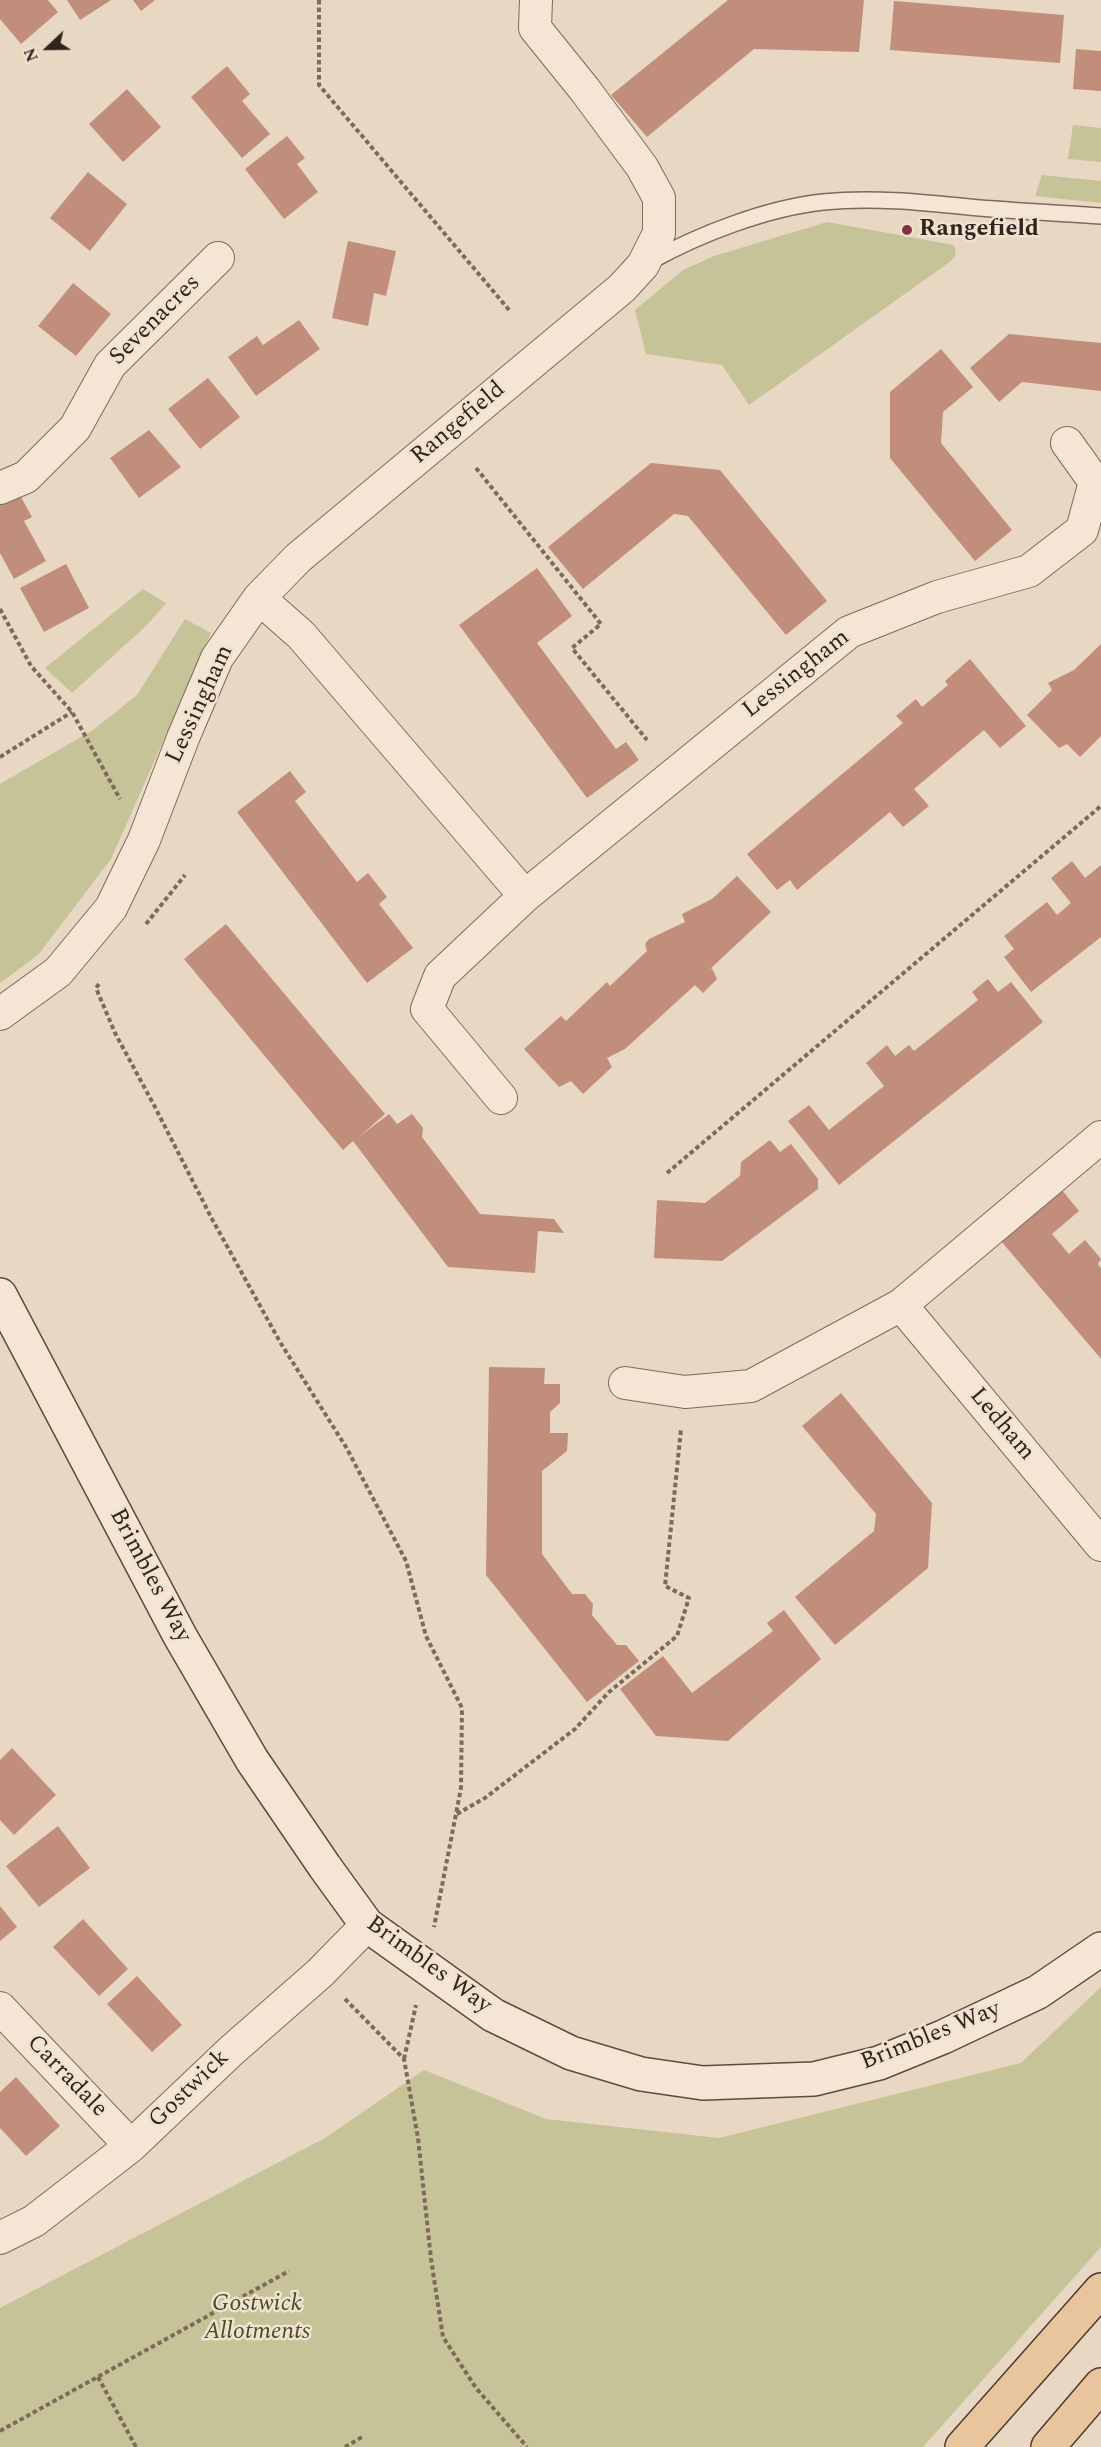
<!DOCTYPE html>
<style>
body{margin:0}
#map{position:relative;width:1101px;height:2447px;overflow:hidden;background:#e8d7c2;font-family:Spectral,serif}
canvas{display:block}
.north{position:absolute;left:18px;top:18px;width:60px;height:60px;-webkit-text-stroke:4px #f0e2d0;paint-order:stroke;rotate:248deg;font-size:16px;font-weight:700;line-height:24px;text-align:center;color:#31241e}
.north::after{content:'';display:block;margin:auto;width:21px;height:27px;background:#31241e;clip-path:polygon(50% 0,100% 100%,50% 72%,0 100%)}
</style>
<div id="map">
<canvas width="1101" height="2447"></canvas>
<div class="north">N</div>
</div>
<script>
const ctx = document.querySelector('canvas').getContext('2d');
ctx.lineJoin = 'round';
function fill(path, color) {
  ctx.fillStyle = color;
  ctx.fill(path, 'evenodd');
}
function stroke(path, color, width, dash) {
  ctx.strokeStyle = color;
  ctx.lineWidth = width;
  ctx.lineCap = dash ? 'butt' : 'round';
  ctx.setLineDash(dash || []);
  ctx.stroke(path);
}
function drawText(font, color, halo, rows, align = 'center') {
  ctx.font = font + ' Spectral,serif';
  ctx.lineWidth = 5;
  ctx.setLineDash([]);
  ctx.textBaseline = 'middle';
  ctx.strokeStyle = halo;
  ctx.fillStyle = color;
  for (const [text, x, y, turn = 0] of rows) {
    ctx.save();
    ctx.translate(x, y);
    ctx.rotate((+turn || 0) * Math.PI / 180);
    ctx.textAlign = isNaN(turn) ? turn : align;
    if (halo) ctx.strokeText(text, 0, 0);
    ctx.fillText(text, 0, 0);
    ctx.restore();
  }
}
const green = new Path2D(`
 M1073,125L1101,128V162L1068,159Z
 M1042,175L1101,181V203L1035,196Z
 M827,222L954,245L956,254L951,261L749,405L722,365L646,354L635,310L683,270L714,256Z
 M143,589L166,603L146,626L72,693L45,668Z
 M185,619L211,633L111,859L38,955L0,983V784L93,730L137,695Z
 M1101,1987V2247L923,2447H0V2308L325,2138L424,2070L546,2119L719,2138L1021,2063Z`);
const building = new Path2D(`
 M0,0H48L58,12L21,44L0,19Z
 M67,0H111L80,20Z
 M133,0H155L141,11Z
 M728,0H864L859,52L754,49L647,137L611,95Z
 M894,1L1064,15L1060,63L890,50Z
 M1076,49L1101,51V91L1073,89Z
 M227,66L250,94L242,101L270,134L242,158L191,97Z
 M127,89L161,127L123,162L89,124Z
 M287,136L305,158L297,164L318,192L284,219L245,169Z
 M88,172L127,204L90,251L50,218Z
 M348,241L396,251L386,296L374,293L368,326L332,318Z
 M73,283L111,314L76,356L38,326Z
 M299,320L320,349L256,396L228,357L257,336L263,345Z
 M1009,334L1101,343V391L1022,382L999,402L970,368Z
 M941,349L973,387L943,412L941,443L1012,530L975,561L890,458V392Z
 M208,378L240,417L200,449L168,409Z
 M149,430L181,467L139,498L110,458Z
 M651,463L720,470L827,601L786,635L688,516L674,514L583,589L548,547Z
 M16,488L32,517L24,521L46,561L14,579L0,553V496Z
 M66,564L89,608L44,632L20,588Z
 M537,568L572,616L537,643L616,749L626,742L639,760L587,798L459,625Z
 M1101,644V736L1080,757L1067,744L1059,748L1027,715L1052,690L1048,683L1074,670Z
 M970,659L1026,726L1000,748L984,730L914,789L929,806L903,827L890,812L797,890L790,880L777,890L747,854L903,723L896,716L916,699L922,707L948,685L945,681Z
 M290,771L306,792L295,801L357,882L368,873L387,897L379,904L413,948L367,983L237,812Z
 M1072,861L1085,878L1101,865V937L1031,992L1004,957L1014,949L1004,936L1047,902L1057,915L1071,903L1051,878Z
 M737,876L771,912L709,970L712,968L717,979L703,993L695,985L625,1049L607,1058L612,1067L583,1094L571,1081L559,1087L524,1049L561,1016L566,1021L607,982L610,986L647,951L645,944L649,939L685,922L682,914L712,899Z
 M226,924L385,1114L360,1136L389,1114L397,1124L412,1114L423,1128L422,1137L480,1214L554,1219L564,1233L538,1231L535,1273L448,1267L353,1141L343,1150L184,959Z
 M988,979L998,992L1011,982L1043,1022L839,1185L788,1121L809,1105L829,1130L884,1086L866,1063L887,1045L895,1056L909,1045L914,1051L978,1000L972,992Z
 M770,1140L780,1152L791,1144L818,1179V1189L722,1261L654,1258L657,1200L705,1203L740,1176L741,1162Z
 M1062,1190L1079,1211L1052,1234L1069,1254L1085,1240L1101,1259L1098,1264L1101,1268V1359L1001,1241Z
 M489,1367L545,1368L544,1384H560V1403L550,1412V1433H568L567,1451L542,1471V1554L572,1594H585L593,1604L592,1615L617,1645H626L639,1661L587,1702L486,1575Z
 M841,1393L932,1503L928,1568L835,1645L795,1597L874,1531L876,1514L802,1426Z
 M784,1610L821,1659L728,1741L656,1736L620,1689L663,1656L692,1693L773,1631L767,1623Z
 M12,1748L56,1795L14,1835L0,1820V1760Z
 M58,1826L90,1868L39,1907L6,1866Z
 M0,1906L17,1927L0,1941Z
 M83,1919L128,1969L99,1996L53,1947Z
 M137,1976L182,2025L152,2052L107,2004Z
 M16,2077L60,2126L26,2156L0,2128V2092Z`);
const path = new Path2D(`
 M319,0V85L510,311
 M476,468L601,624L572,648L647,740
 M0,609L31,666L72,712L120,799
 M0,757L72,712
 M146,924L185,875
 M99,984L96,988L115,1033L155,1107L212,1219L280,1342L346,1447L406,1561L426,1636L462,1708L461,1788L434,1927
 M667,1173L1101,806
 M457,1814L485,1798L575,1729L609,1692L677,1636L689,1598L665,1586L681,1429
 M345,1999L404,2059L418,2138L431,2259L443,2337L476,2388L527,2447
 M404,2059L416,2005
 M98,2377L136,2447
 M0,2431L289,2271
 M345,2447L362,2437`);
const lane = new Path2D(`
 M651,261C700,234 767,208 823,202C871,197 920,202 969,207C1013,211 1057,213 1101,216`);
const street = new Path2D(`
 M0,488L26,477L75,428L110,365L218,258
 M259,598L301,635L525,896
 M0,1014L58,972L111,908L144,840L183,738L217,658L259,598L298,558L622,288L643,265L659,233V198L642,167L585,90L535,28L536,0
 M501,1098L427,1009L440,976L525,896L849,632L937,597L1029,571L1082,530L1095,482L1067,443
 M1101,1137L901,1305L1101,1545
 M625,1383L685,1392L751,1386L901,1305
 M0,2008L131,2146
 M0,2238L34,2221L131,2146L231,2051L320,1973L367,1925`);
const secondary = new Path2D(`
 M0,1295L180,1636L252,1760L325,1867L367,1925L493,2015L571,2053L641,2074L703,2083L814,2079L879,2063L943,2037L1038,1992L1101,1949`);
const primary = new Path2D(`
 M962,2447L1101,2290
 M1048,2447L1101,2385`);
const markers = [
 [907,230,6,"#883240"]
];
const poiNames = [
 ["Rangefield",919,230]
];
const streetNames = [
 ["Sevenacres",156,321,-45],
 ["Rangefield",459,424,-40],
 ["Lessingham",797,675,-38],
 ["Lessingham",201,705,-65],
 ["Ledham",1001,1425,50],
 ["Brimbles Way",149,1576,62],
 ["Brimbles Way",428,1966,36],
 ["Brimbles Way",931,2037,-22],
 ["Carradale",66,2077,46],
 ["Gostwick",190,2090,-44]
];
const parkNames = [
 ["Gostwick",257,2305],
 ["Allotments",257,2333]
];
fill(green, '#c5c397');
fill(building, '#c28e7c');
stroke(lane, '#80695b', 18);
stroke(street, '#80695b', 34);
stroke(secondary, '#614a3e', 36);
stroke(primary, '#4e392f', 36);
stroke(path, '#80695b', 4, [4.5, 3]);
stroke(lane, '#f4e5d4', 15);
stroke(street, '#f4e5d4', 32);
stroke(secondary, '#f4e5d4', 33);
stroke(primary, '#e8c59d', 33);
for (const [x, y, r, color] of markers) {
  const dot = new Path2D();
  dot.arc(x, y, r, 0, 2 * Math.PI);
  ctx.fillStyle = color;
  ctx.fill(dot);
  stroke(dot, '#f0e2d0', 2);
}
drawText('bold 24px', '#31241e', '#f0e2d0', poiNames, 'left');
drawText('24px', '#31241e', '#f0e2d0', streetNames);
drawText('italic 24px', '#484b26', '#f0e2d0', parkNames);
</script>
